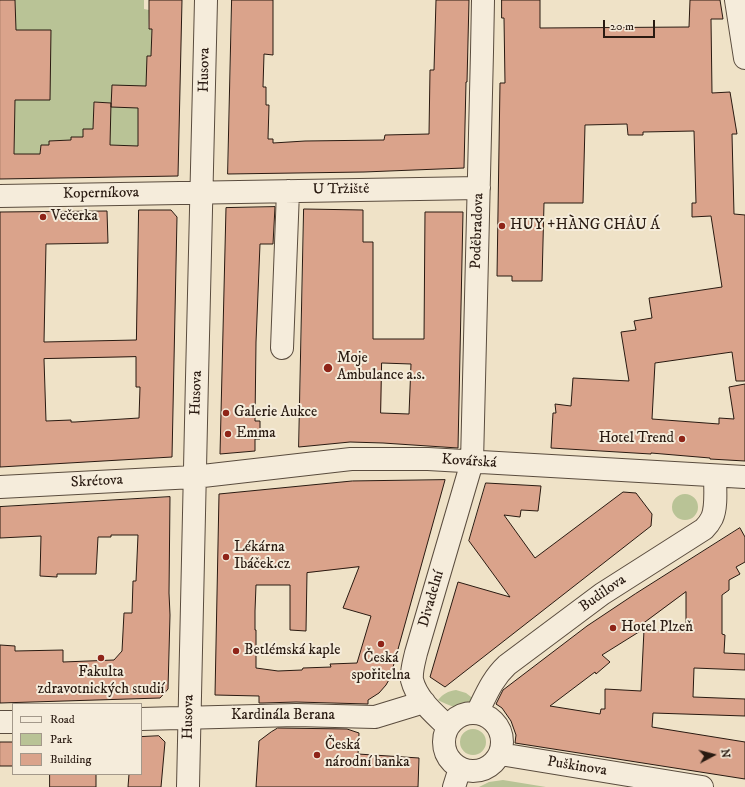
<!DOCTYPE html>
<meta charset="utf-8">
<style>
body{margin:0}
#map{position:relative;width:745px;height:787px;overflow:hidden;background:#efe2c7;font-family:"IM FELL DW Pica",serif}
canvas{display:block}
.legend{position:absolute;left:12px;top:703px;width:130px;height:72px;box-sizing:border-box;background:#f5ecdb;border:1px solid #a3988a;margin:0;padding:5px 7px;list-style:none;font-size:12px;color:#291a11}
.legend li{display:flex;align-items:center;gap:8px;height:20px}
.legend b{width:20px;border:1px solid #a3988a}
.north{position:absolute;left:693px;top:735px;width:40px;height:40px;-webkit-text-stroke:3px #f5ecdb;paint-order:stroke;rotate:83deg;font-size:11px;font-weight:700;line-height:16px;text-align:center;color:#291a11}
.north::after{content:'';display:block;margin:auto;width:14px;height:18px;background:#291a11;clip-path:polygon(50% 0,100% 100%,50% 72%,0 100%)}
.scale{position:absolute;left:603px;top:20px;width:52px;height:18px;box-sizing:border-box;border:2px solid #291a11;border-top:0;padding-left:5px;font-size:12px;line-height:14px;white-space:nowrap;color:#291a11;-webkit-text-stroke:3px #f5ecdb;paint-order:stroke}
</style>
<div id="map">
<canvas width="745" height="787"></canvas>
<ul class="legend">
<li><b style="height:5px;background:#f5ecdb"></b>Road</li>
<li><b style="height:11px;background:#b9c396"></b>Park</li>
<li><b style="height:11px;background:#daa38b"></b>Building</li>
</ul>
<div class="north">N</div>
<div class="scale">20 m</div>
</div>
<script>
const ctx = document.querySelector('canvas').getContext('2d');
ctx.lineJoin = 'round';
function fill(path, color) {
  ctx.fillStyle = color;
  ctx.fill(path, 'evenodd');
}
function stroke(path, color, width, dash) {
  ctx.strokeStyle = color;
  ctx.lineWidth = width;
  ctx.lineCap = dash ? 'butt' : 'round';
  ctx.setLineDash(dash || []);
  ctx.stroke(path);
}
function drawText(font, color, halo, rows, align = 'center') {
  ctx.font = font + ' "IM FELL DW Pica",serif';
  ctx.lineWidth = 4;
  ctx.setLineDash([]);
  ctx.textBaseline = 'middle';
  ctx.strokeStyle = halo;
  ctx.fillStyle = color;
  for (const [text, x, y, turn = 0] of rows) {
    ctx.save();
    ctx.translate(x, y);
    ctx.rotate((+turn || 0) * Math.PI / 180);
    ctx.textAlign = isNaN(turn) ? turn : align;
    if (halo) ctx.strokeText(text, 0, 0);
    ctx.fillText(text, 0, 0);
    ctx.restore();
  }
}
const green = new Path2D(`
 M15,0H144V9L149,10L148,28L152,29L151,56H147L148,86L138,131V146L110,145L100,147L110,103L94,102L93,129L83,141H76L75,137H71V140L49,141V145H41L40,154H20L14,162L15,100H50V82L16,30Z
 M672 507a13 13 0 1 1 26 0a13 13 0 1 1-26 0Z
 M456,690L466,693L475,700C461,712 452,707 438,700C443,694 448,691 456,690Z
 M460 742a13 13 0 1 1 26 0a13 13 0 1 1-26 0Z
 M503,780L546,787H479L489,782Z`);
const building = new Path2D(`
 M0,0H15L16,30H51L50,100H15L14,154H40L41,145H49V141L71,140V137H83V129H93L94,102L111,103L110,145L138,146V108L111,107L112,85L146,86L147,56H151L152,29H149V0H182L178,176L0,179Z
 M232,0H273V55L264,54L263,87H266V105H269L268,139H273V143L305,141L384,140L385,135L429,134L430,70H434L436,0H469L467,82H466L464,168L364,172L228,174Z
 M502,0H540V28L689,27L690,0H720L723,19H711L712,93L730,92L737,134H732L734,214L745,215V381H736L732,352L655,363L652,419L719,424V418L734,419L729,387L745,384V461L710,459V458L651,453V454L551,448L553,413H556L555,404L571,406L573,378L629,381L621,332L636,330L634,321L652,318L649,298L722,287L711,216L692,217V203H696L694,131L643,132V135H628L627,124L585,125L583,203H544L542,281H512V276H497L500,83H505L504,18H502Z
 M275,207L273,244H260L256,342L255,421H260V439H255V451L220,454L226,208Z
 M304,209L363,210V242H373V339H424L425,212H463L458,448L383,443L350,442L299,447ZM382,363L411,364L409,414L381,413Z
 M139,210H171L177,217L172,457L0,467V212L107,211L108,243L46,244L44,342L136,340ZM136,357V387H140L139,418L75,422H71V420L46,421L44,359Z
 M445,480L390,678L386,685L379,693L368,700V704L296,702L263,703H259V696L215,695L219,494L352,481ZM359,567L343,608L371,616L357,663L330,664L331,667L303,668L302,670L278,671L256,668V630H255V611L256,585H290V630L306,631L307,573Z
 M486,483L541,486L538,511L521,510L520,517L504,515L535,558L623,492L636,493L652,514L651,526L445,687L430,677L458,582L510,597L483,560L469,541Z
 M170,497L169,593L170,615L168,689L160,698L0,703V645L15,646V651L63,650V662L114,660L122,651L124,613H132L133,581H136L138,535H111V537H98L96,574H57V577L40,576L41,536L0,538V507Z
 M740,528L745,537V562L736,567L740,574L729,580V590L722,595V634L725,635L724,653L745,654V670L694,668L693,697L745,699V716L653,713L652,727L745,742V779L515,743L516,735L511,721L502,708L496,704L503,690L587,626L635,594ZM686,592V632L644,630L641,691L605,689V709H601L600,714L550,706L595,672L596,674L610,662L602,655L642,630L636,629Z
 M278,728L347,729L359,733L358,754L419,758L418,787H256L259,741L271,732Z
 M159,736L165,742L161,787H128L129,774H141V737Z
 M0,742H13V766H0Z
 M50,774H96V787H50Z`);
const minor = new Path2D(`
 M736,0L745,58
 M0,196L479,188
 M282,348L288,191
 M0,487L194,477L351,459H428L745,477
 M444 742a29 29 0 1 1 58 0a29 29 0 1 1-58 0Z
 M477,713C486,695 492,679 507,665L602,594L704,529C707,526 710,522 712,518C717,507 715,488 715,476
 M141,719L296,715L375,717L424,702
 M0,722H13
 M448,727C435,714 417,700 412,680C411,671 414,662 416,653L472,462L482,52L483,0
 M500,754L702,787
 M188,787C192,525 201,262 206,0
 M454,787L460,768`);
const markers = [
 [43,217,4,"#8f2418"],
 [502,226,4,"#8f2418"],
 [328,368,5,"#8f2418"],
 [226,413,4,"#8f2418"],
 [228,434,4,"#8f2418"],
 [682,439,4,"#8f2418"],
 [226,557,4,"#8f2418"],
 [613,628,4,"#8f2418"],
 [381,644,4,"#8f2418"],
 [236,651,4,"#8f2418"],
 [101,658,4,"#8f2418"],
 [317,755,4,"#8f2418"]
];
const streetNames = [
 ["Husova",205,70,-89],
 ["U Tržiště",341,190,-1],
 ["Koperníkova",101,194,-1],
 ["Poděbradova",478,231,-88],
 ["Husova",197,393,-88],
 ["Kovářská",469,462,4],
 ["Skrétova",97,482,-3],
 ["Budilova",603,594,-35],
 ["Divadelní",432,599,-74],
 ["Kardinála Berana",283,716],
 ["Husova",189,717,-89],
 ["Puškinova",577,767,9]
];
const poiNames = [
 ["Večerka",51,217],
 ["HUY +HÀNG CHÂU Á",510,226],
 ["Moje",337,359],
 ["Ambulance a.s.",337,376],
 ["Galerie Aukce",234,413],
 ["Emma",236,434],
 ["Hotel Trend",674,439,"right"],
 ["Lékárna",234,548],
 ["Ibáček.cz",234,565],
 ["Hotel Plzeň",621,628],
 ["Betlémská kaple",244,651],
 ["Česká",381,659,"center"],
 ["spořitelna",381,676,"center"],
 ["Fakulta",101,673,"center"],
 ["zdravotnických studií",101,690,"center"],
 ["Česká",325,746],
 ["národní banka",325,763]
];
fill(green, '#b9c396');
fill(building, '#daa38b');
stroke(building, '#291a11', 1);
stroke(minor, '#5a4c3e', 24);
stroke(minor, '#f5ecdb', 22);
for (const [x, y, r, color] of markers) {
  const dot = new Path2D();
  dot.arc(x, y, r, 0, 2 * Math.PI);
  ctx.fillStyle = color;
  ctx.fill(dot);
  stroke(dot, '#f5ecdb', 1.5);
}
drawText('15px', '#291a11', '#f5ecdb', streetNames);
drawText('15px', '#291a11', '#f5ecdb', poiNames, 'left');
</script>
